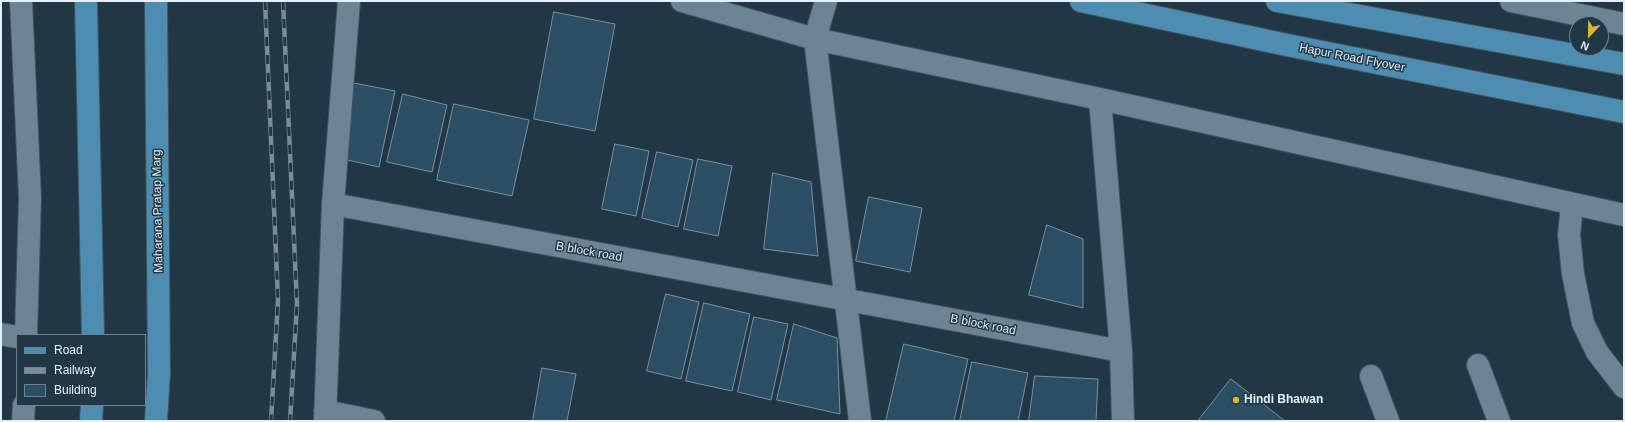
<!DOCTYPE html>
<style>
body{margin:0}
#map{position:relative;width:1625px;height:422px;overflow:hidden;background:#213745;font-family:Helvetica,sans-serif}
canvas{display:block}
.frame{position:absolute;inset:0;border:2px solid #e4f1fa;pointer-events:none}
.legend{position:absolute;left:16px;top:334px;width:130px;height:72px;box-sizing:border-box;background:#213745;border:1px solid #6f818d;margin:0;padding:5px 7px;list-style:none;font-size:12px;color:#e4f1fa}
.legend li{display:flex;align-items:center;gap:8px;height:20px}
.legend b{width:20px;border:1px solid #6f818d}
.north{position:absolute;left:1569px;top:16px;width:40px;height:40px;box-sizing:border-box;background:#213745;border:1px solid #6f818d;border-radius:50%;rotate:202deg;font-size:11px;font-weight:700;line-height:16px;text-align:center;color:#e4f1fa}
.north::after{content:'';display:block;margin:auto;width:14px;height:18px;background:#dcb233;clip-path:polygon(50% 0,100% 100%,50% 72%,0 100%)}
</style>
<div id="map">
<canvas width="1625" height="422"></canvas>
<div class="frame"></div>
<ul class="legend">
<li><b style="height:5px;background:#4e8db2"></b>Road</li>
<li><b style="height:5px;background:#7a8c97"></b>Railway</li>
<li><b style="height:11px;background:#2c4e63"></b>Building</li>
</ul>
<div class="north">N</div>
</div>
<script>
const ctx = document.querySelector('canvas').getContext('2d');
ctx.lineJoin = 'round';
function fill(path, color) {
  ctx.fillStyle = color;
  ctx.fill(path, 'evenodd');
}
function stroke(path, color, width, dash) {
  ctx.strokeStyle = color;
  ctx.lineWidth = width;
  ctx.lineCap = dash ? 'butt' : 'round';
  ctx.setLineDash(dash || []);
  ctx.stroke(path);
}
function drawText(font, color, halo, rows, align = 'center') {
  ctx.font = font + ' Helvetica,sans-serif';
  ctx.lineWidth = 3;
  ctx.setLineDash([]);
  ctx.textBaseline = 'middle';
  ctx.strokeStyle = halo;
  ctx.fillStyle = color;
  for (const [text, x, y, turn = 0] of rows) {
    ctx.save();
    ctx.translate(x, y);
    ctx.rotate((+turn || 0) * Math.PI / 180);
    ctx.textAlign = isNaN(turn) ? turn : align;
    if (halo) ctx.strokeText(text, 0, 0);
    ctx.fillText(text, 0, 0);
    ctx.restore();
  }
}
const building = new Path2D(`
 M554,12L615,24L595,131L534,119Z
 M354,83L395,91L379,167L338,158Z
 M403,94L447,105L432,172L387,162Z
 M454,104L529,120L512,196L437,180Z
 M615,144L649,151L636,216L602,209Z
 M657,152L693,160L678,227L642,218Z
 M698,159L732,166L718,236L684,229Z
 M773,173L811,182L818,256L764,249Z
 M869,197L922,208L910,272L856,261Z
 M1047,225L1083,239V308L1029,295Z
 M666,294L699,302L681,379L647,371Z
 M704,303L750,314L732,391L686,381Z
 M754,317L788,324L771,400L738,392Z
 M794,324L837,338L840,414L777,400Z
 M904,344L968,359L954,421H886Z
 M972,362L1028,373L1018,421H960Z
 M542,368L576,374L567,421H533Z
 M1035,376L1098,379L1096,421H1029Z
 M1231,379L1285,421H1198Z`);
const minor = new Path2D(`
 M21,1L30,198L26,335
 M682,1L815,39L1100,99L1624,215
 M826,1L815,39L860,421
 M1511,1L1624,24
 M1100,99L1121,351L1123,421
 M333,204L1121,351
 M1572,205L1569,235L1573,274L1583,323L1597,352L1624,387
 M1,334L17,337
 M1478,365L1499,421
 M1371,376L1388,421
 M325,411L374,421
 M23,421L24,405
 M325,421L333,204L349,1`);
const major = new Path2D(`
 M86,1L93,335
 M156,1L159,373L156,421
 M1081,1L1287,45L1624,112
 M1277,1L1624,64
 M91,421L92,405`);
const rail = new Path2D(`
 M265,1L278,300L271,421
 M283,1L297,304L290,421`);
const markers = [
 [1236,400,4,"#dcb233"]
];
const streetNames = [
 ["Hapur Road Flyover",1352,58,11],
 ["Maharana Pratap Marg",158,211,-91],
 ["B block road",589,252,10],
 ["B block road",983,325,11]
];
const poiNames = [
 ["Hindi Bhawan",1244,400]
];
fill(building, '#2c4e63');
stroke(building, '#7991a2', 1);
stroke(minor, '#415561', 24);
stroke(major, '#415561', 24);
stroke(minor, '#6c8494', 22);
stroke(major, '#4e8db2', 22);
stroke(rail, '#7a8c97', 4.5);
stroke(rail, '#213745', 3, [9]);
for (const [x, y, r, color] of markers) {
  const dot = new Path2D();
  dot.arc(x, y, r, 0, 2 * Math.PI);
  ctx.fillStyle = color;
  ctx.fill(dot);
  stroke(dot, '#213745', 1.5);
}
drawText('12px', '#e4f1fa', '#213745', streetNames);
drawText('bold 12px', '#e4f1fa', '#213745', poiNames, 'left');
</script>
